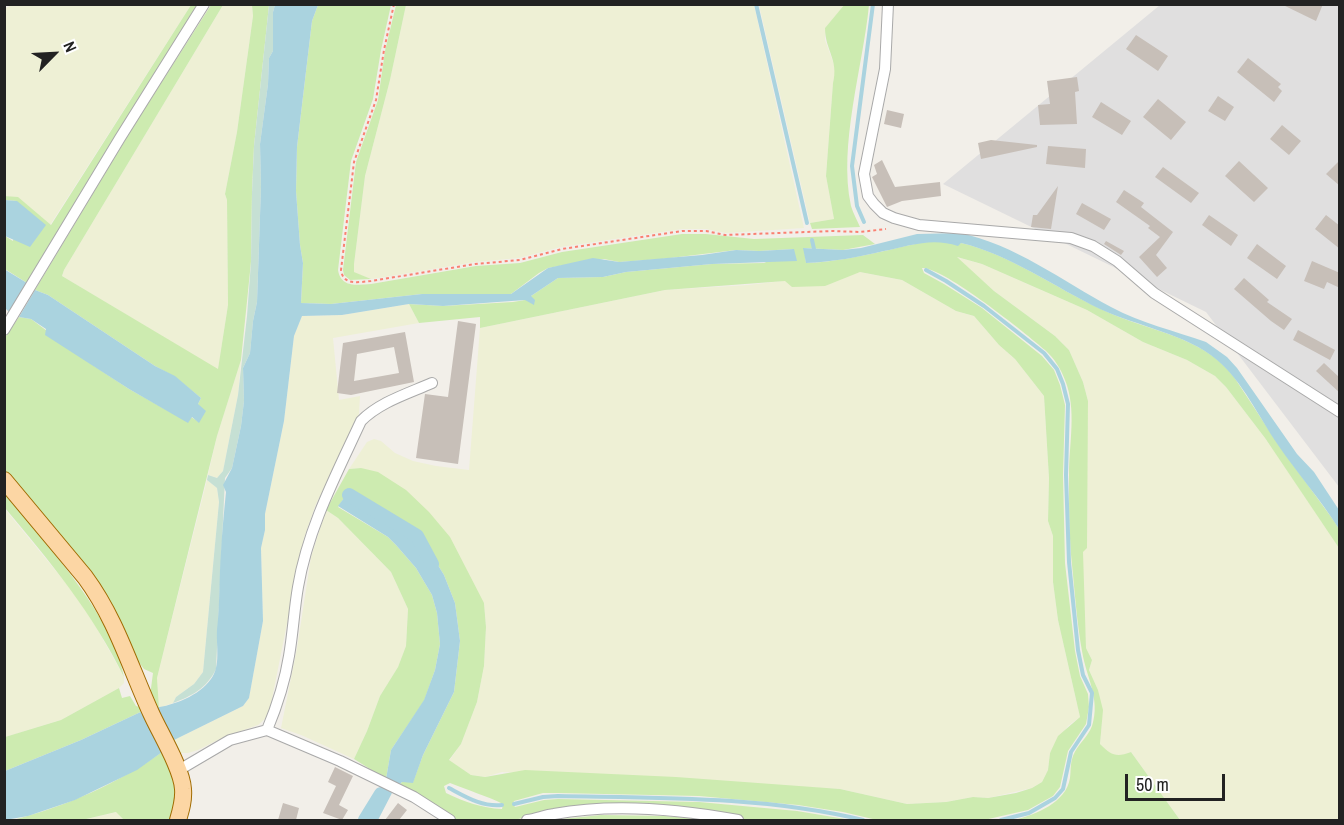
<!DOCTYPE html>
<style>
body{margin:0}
#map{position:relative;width:1344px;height:825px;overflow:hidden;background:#f2efe9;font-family:"Archivo Narrow",sans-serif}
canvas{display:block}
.frame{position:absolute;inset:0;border:6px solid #222;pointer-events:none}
.north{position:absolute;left:24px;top:24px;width:60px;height:60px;-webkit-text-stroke:4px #fff;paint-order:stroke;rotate:66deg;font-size:16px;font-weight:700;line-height:24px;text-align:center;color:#222}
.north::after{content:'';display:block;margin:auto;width:21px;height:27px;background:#222;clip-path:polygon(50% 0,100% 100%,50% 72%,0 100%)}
.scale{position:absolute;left:1125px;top:774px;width:100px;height:27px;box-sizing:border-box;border:3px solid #222;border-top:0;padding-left:8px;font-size:18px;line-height:21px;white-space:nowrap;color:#222;-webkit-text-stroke:4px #fff;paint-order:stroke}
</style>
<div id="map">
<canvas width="1344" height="825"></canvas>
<div class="frame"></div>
<div class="north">N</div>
<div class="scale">50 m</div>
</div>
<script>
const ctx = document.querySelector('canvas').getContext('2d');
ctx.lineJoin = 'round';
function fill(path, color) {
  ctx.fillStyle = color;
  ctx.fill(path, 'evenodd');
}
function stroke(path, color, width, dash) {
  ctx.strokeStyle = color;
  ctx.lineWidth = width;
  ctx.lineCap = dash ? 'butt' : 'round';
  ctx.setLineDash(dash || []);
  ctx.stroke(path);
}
const residential = new Path2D(`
 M1160,5H1339V487L1206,312L943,184Z`);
const farmland = new Path2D(`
 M13,4L191,5L50,225L18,198L5,196L4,9Z
 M223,5H252L253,16L237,132L225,194L227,200L228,305L218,370L62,276L64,270Z
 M406,5H754L804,228L726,233L706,229H682L561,247L519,258L475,262L385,277L371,279L357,274L354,272V264L365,176L390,80Z
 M759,5H845L825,28V40L836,70L833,83L826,176L834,219L810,223Z
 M956,257L982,264L1087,310L1143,342L1187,360L1215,376L1226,387L1265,438L1337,544L1340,548L1339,820H1180L1131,752L1119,757L1109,754L1100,744L1102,721L1098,690L1089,670L1092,660L1086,648L1082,572L1088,401L1083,382L1069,350L1055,336L994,291Z
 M860,272L902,280L956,311L974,316L999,345L1015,359L1044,396L1049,478L1048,521L1053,536V582L1058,620L1080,717L1068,726L1050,753L1048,770L1042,782L1032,788L988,798L973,797L946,802L907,804L840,789L502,772L485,777L471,775L449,761L461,744L477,702L484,666L486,627L484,603L361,468L349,469L367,442L374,439L381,441L395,453L413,461L436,466L469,470L480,328L665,290L748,285Z
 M409,304L419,323L333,338L339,400L360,396L359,414L342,453L316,504L304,538L270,709L265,719L258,725L224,737L198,750L188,753H177L170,742L243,706L249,698L263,621L261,548L265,530V514L284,421L294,336L302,316L342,315Z
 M241,360L238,395L223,471L217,478L208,475L217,436Z
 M207,480L217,488L219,502L203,672L194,684L176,697L173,703L159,708L157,678Z
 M4,508L74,593L95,625L124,677V683L119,688L61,720L5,737Z
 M326,510L338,518L391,572L408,609L406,646L398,667L380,696L367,731L354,759L301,735L281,728L297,648L311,557Z
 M117,812L124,820H82Z`);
const grass = new Path2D(`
 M845,4L869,5C863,67 838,145 851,206C853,213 857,220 860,227L812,229L810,223L834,219L826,176L833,83C839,60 825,50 825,28Z
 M191,5H199L27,283L5,269V236L13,241L17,201L5,200L4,196L18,197L51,225Z
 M211,5H223L64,270L62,276L218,369L228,305L227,200L225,194L237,132L253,16L252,5H269L254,146L252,193L251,262L241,360L217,436L157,678L159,708H155L150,696L153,673L144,669L134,656L5,474L4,339L19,317L31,319L94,366L129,389L188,422L191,417L199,422L198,404L201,398L175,377L155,366L48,295L35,290L133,127Z
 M318,5H391L381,50L373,99L351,161L338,270C341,288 357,285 371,284L476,266L520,263L562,252L682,234H706L754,239L863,235L875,244L843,250L804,248L806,263C834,262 861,256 889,250C912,245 934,237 957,245L961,243C1010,254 1055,288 1101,309C1137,327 1182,333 1214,357C1222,363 1228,370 1234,377L1278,444L1334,521L1339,529V548L1265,438L1226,387L1215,376L1187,360L1143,342L1087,310L982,264L957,257L994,291L1055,336L1069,350L1083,382L1088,401L1087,548L1083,552L1086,648L1092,660L1089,670L1098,690L1103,710L1100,744C1111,755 1116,758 1131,752L1180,820H1015C1036,814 1066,803 1070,778C1071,771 1070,764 1073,756C1077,745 1088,737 1092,726C1101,699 1086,677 1082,651C1077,623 1075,594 1072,565C1069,536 1069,505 1069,475C1069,444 1077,409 1065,380C1061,369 1054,358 1045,350C1027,334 942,266 922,268L924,273L944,284L982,308L1042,356L1054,370L1060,385L1065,405L1063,475L1065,563L1075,651L1080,676L1088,694L1089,707L1086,724L1068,751L1060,787L1053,796L1028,810L984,820H877L843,812L798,805L699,796L558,793H543L514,801L513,804L515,807L544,800L558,799L699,802L797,811L851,820H749L696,811L533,816L513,820H459L452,818L400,784L402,782H413L423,755L454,692L460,641L455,603L444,575L433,557L398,523L364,502L354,504L344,498L338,507L388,537L396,545L416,568L432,595L437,613L440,644L435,670L424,701L391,750L386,779L354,759L367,731L380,696L398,667L406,646L408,609L391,572L338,518L326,510L349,469L361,468L378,472L406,490L429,512L450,537L484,603L486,627L484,666L477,702L461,744L449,760L471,775L485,777L525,770L676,777L840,789L907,804L946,802L973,797L988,798L1016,793L1032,788L1042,782L1048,770L1050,753L1058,736L1080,717L1058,620L1053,582V536L1048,521L1049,478L1044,396L1015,359L999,345L974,316L956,311L902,280L860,272L825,286L792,287L785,281L665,290L480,328V317L419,323L409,304L443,306L513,302L525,300L558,278L603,277L626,272L712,264L764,263L794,249L759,251L736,250L662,259L619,262L604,259L565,265L548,268L539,273L511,294H422L331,304L301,303L303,263L300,245L296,191L297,147L312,21ZM450,783C467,790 487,796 503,804L502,809C481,808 465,802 446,793L444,786Z
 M396,5H406L390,80L365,176L354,264V272L371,279L350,280L344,275L343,270L356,162L378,100L385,51Z
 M4,493C44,542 113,615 124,677C93,614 50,561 5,508Z
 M119,688L122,698L130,696L136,706L147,709L81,740L5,771V737L61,720Z
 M165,750L180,790L172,820H124L116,812L82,820H13C67,806 119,783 165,750Z
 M601,815L665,816L711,820H552Z`);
const wetland = new Path2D(`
 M269,5H275L273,12V51L269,58L268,84L260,144L261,187L257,302L253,321L250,353L243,368L244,401L241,426L232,468L225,478L216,669C207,688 192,696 173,703L176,697L194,684L203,672L219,502L217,488L207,480L208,475L217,478L223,471L238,395L247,316L251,262L252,193L254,146Z`);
const water = new Path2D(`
 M275,5H318L312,21L297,147L296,191L300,245L303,263L301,303L331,304L422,294H511L548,268L593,258L619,262L702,255L736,250L759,251L794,249L797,261L712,264L626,272L603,277L558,278L531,296L535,300L534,305L525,300L443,306L409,304L342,315L302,316L294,336L284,421L265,514V530L261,548L263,621L249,698L243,706L170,742L155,708C174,705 199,696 211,679C221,666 216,646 217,630C220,604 219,578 221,552C222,532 224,512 226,492L223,485L232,468L241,426L244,401L243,368L250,353L253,321L257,302L261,187L260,144L268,84L269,58L273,51V12Z
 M5,200L17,201L46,225L30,247L5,236Z
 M959,233C1015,244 1062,281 1111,307C1141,323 1175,331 1206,342L1227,357L1237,368L1297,454L1314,472L1339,510V529C1321,500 1297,473 1278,445C1258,416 1243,382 1217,360C1187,334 1136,326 1100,309C1056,288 1009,254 961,243L958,246C932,237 909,246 884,251C858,257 833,262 806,263L803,248L843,250L861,248L917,234Z
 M4,269L27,283L9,312L5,308Z
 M35,290L48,295L155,366L175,376L201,398L198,404L206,411L199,423L192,417L188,423L129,389L45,335L46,329L31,319L19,317Z
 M344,498L354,504L357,500L364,502L398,523L433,557L444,575L455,603L460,641L454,692L423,755L413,783L402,782L400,784L386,779L391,750L424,700L435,670L440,644L437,613L432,595L416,568L396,545L388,537L338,506Z
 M147,709L165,750L137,770L75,800L28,816L5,820V771L81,740Z
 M382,787L392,793L378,820H366Z`);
const stream = new Path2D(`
 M756,4L807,223
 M864,222L857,206L852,166L873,4
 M812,240L814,249
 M926,270L946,281L984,306L1044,353L1057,369L1063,384L1068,404L1066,475L1069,562L1078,650L1083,675L1092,693L1089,725L1071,752L1063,789L1055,798L1029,813L1001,820
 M449,788C466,797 482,807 502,805
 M514,804L543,797L558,796C659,798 763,796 863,820`);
const canal = new Path2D(`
 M349,495L417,536L432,564
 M365,820L381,794`);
const building = new Path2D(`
 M1281,4H1323L1316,21Z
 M1136,35L1168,56L1158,71L1126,49Z
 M1248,58L1281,84L1278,87L1282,91L1274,102L1237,72Z
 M1077,77L1079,91L1075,92L1077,124L1040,125L1038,105L1050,104L1047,81Z
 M1218,96L1234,107L1225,121L1208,111Z
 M1158,99L1186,122L1171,140L1143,117Z
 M1101,102L1131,121L1122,135L1092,117Z
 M887,110L904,114L901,128L884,124Z
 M1282,125L1301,141L1289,155L1270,139Z
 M991,140L1037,145V147L981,159L978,143Z
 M1048,146L1086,149L1085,168L1046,164Z
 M882,160L895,187L940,182L941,196L902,201L887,207L872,177L877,174L874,165Z
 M1340,160V186L1326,174Z
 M1239,161L1268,188L1254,202L1225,176Z
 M1163,167L1199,193L1191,203L1155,177Z
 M1058,186L1051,229L1031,227L1033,215H1037Z
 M1124,190L1144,203L1141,207L1173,232L1156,255L1167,268L1157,277L1139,257L1160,237L1148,228L1150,226L1116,202Z
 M1082,203L1111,219L1104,230L1076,214Z
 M1209,215L1238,235L1231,246L1202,225Z
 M1326,215L1340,226V249L1315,229Z
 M1106,241L1124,251L1121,255L1104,244Z
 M1257,244L1286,266L1277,279L1247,258Z
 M1312,261L1340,273V288L1327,282L1324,289L1304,281Z
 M1244,278L1269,300L1267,302L1292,319L1284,330L1271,321L1234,289Z
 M458,321L476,324L458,464L416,458L425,394L448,397Z
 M1298,330L1335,350L1330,360L1293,340Z
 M405,332L414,382L351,395L337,393L343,343ZM394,347L399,373L354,381L357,354Z
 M1324,363L1340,378V393L1316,371Z
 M335,767L353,776L339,805L348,810L342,820L323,813L336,786L328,782Z
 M283,803L299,808L296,820H278Z
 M398,803L407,810L399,820H385Z`);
const path = new Path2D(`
 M394,4L384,50L376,100L354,162L341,270C343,286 359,282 371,281L475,264L520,260L562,249L682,231H706L725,235L833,231L860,232L886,229`);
const minor = new Path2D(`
 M888,4L885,69L864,174L868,196L874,204L883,213L894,218L919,225L1071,238L1093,246L1117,261L1154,293L1340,412
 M4,330L120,138L204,4
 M267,730C277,706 285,681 289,656C293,633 294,610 298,587C308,528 336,475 361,421C380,402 407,394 432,383
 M179,770L230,740L267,730L340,761L414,797L450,820
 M527,820C536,819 545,815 554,814C613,803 679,809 738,820`);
const primary = new Path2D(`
 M4,480L85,577C116,619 130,667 151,713C160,733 182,769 183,789C184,800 181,810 178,820`);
fill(residential, '#e0dfdf');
fill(farmland, '#eef0d5');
fill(grass, '#cdebb0');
fill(wetland, '#c6e0d4');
fill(water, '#aad3df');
stroke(stream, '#aad3df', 4);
stroke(canal, '#aad3df', 14);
fill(building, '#c7bfb8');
stroke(minor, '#a9a9a9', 12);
stroke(primary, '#a06b00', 18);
stroke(path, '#fa8072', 2, [3, 3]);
stroke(minor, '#fff', 10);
stroke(primary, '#fcd6a4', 16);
</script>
